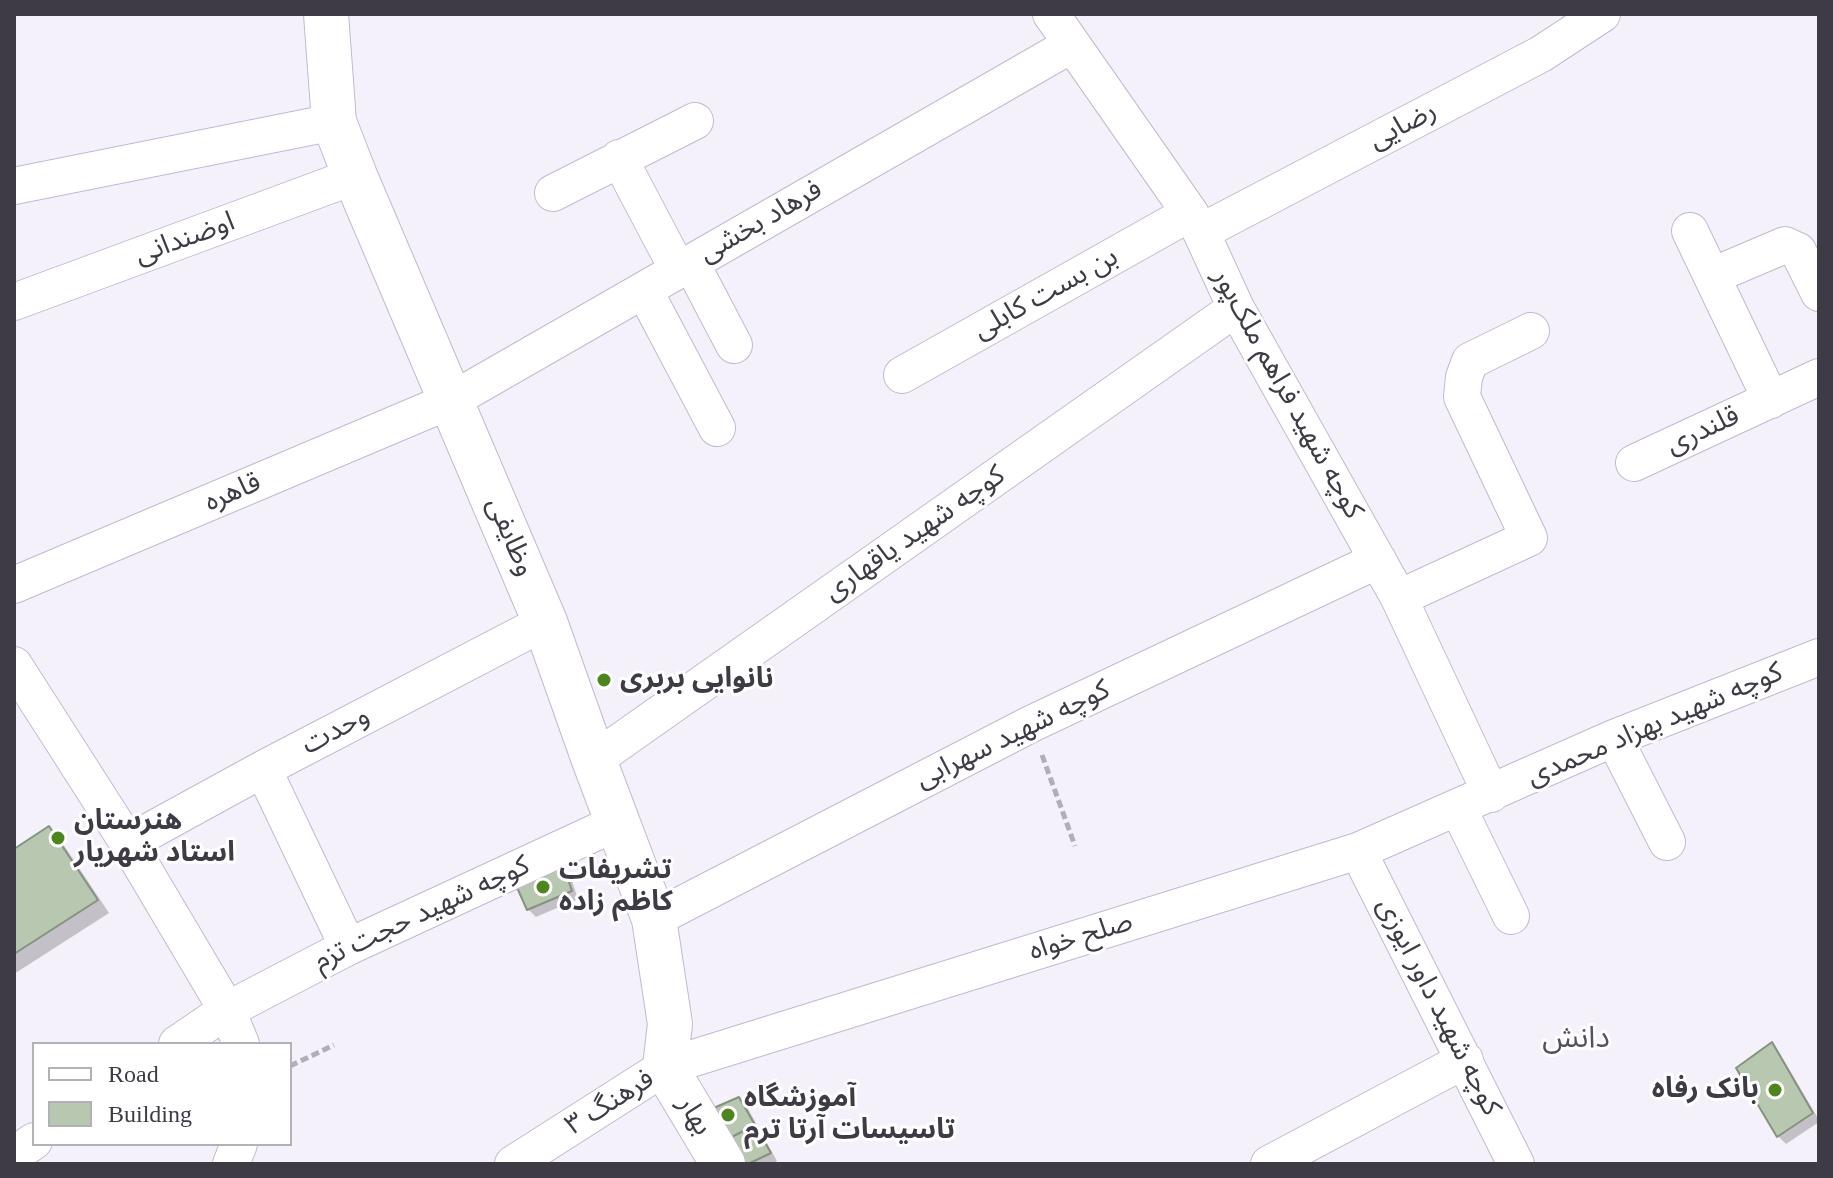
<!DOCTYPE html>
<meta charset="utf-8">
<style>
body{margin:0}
#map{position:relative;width:1833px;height:1178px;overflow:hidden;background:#f5f1fb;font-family:"Times New Roman",serif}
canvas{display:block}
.frame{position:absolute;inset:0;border:16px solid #3e3b45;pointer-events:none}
.legend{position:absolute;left:32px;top:1042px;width:260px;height:104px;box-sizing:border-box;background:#fff;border:2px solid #b2b1b5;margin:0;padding:10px 14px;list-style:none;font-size:24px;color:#3e3b45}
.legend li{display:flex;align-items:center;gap:16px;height:40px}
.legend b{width:40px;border:2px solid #b2b1b5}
</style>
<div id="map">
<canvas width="1833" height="1178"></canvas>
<div class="frame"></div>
<ul class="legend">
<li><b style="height:10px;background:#fff"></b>Road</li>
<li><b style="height:22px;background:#b8c7b0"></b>Building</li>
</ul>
</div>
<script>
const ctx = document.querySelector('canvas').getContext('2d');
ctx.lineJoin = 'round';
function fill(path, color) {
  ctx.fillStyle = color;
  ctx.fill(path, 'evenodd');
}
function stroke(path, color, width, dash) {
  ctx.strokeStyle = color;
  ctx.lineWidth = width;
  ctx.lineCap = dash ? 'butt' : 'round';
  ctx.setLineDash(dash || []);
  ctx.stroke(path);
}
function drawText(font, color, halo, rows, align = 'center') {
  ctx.font = font + ' "Times New Roman","Noto Sans Arabic",serif';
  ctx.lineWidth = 6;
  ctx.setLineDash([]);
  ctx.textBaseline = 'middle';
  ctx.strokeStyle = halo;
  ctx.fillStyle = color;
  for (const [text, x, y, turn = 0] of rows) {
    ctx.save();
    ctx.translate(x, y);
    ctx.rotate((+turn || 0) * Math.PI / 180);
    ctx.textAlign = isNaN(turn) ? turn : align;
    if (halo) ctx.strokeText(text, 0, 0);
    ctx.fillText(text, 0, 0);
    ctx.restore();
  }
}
const shadow = new Path2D(`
 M49,829L61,841L109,913L14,974V851Z
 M564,872L572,881L578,899L536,917L528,909Z
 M1772,1044L1779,1052L1819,1120V1122L1786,1144L1778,1136Z
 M739,1099L747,1107L777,1161L771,1164H734Z`);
const building = new Path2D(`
 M49,826L98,900L14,954V849Z
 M552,866L565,870L572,891L527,910L515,883Z
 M1772,1042L1813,1113L1777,1137L1736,1068Z
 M739,1097L755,1125L720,1143L709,1110Z
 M755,1125L771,1153L748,1164H732L720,1143Z`);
const path = new Path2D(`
 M1042,755L1075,846
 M290,1066L334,1045`);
const street = new Path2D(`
 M1051,14L1190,213L1201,232L1236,308L1399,598L1491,794
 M619,158L678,270
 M14,186L334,122
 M553,193L695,121
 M1690,231L1771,400
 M1201,232L1541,54L1602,14
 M691,263L734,345
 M1712,276L1785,245L1798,251L1819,293
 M644,290L717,428
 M14,302L355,176
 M902,375L1190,213
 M1634,463L1819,377
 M14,585L452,400L1071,45
 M1399,598L1529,538L1462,397L1464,377L1470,361L1531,331
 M14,665L128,843L227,1010L241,1044
 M1614,738L1667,842
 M594,760L1236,308
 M263,769L348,947
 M1458,808L1511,916
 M128,843L263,769L545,622
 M1358,851L1516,1164
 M654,919L1031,724L1378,560
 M177,1044L227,1010L348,947L618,822
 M14,1155L34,1141
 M231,1164L239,1144
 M513,1164L665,1067L1358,851L1614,738L1819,657
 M1269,1164L1465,1060`);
const secondary = new Path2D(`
 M326,14L334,122L355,176L545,622L594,760L654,919L670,1024L665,1067L723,1164`);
const markers = [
 [604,680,8,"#4d851f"],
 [58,838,8,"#4d851f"],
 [543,887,8,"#4d851f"],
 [1775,1090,8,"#4d851f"],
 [728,1115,8,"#4d851f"]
];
const streetNames = [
 ["رضایی",1403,126,-28],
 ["فرهاد بخشی",761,222,-30],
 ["اوضندانی",185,239,-20],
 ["بن بست کابلی",1046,294,-29],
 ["کوچه شهید فراهم ملک‌پور",1287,394,61],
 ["قلندری",1703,431,-25],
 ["قاهره",233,493,-23],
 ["کوچه شهید یاقهاری",915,534,-35],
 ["وظایفی",510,537,67],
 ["کوچه شهید بهزاد محمدی",1655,725,-23],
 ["وحدت",336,731,-28],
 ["کوچه شهید سهرابی",1013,735,-26],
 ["کوچه شهید حجت تزم",422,914,-25],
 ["صلح خواه",1081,937,-17],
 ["کوچه شهید داور ایوزی",1438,1007,63],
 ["فرهنگ ۳",610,1103,-32],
 ["بهار",694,1116,59]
];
const poiNames = [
 ["نانوایی بربری",620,680],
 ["هنرستان",74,822],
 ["استاد شهریار",74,854],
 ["تشریفات",559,871],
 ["کاظم زاده",559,903],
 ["بانک رفاه",1759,1090,"right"],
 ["آموزشگاه",744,1099],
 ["تاسیسات آرتا ترم",744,1131]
];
const neighbourhoodNames = [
 ["دانش",1576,1039]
];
fill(shadow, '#0003');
fill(building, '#b8c7b0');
stroke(building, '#85937e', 2);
stroke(street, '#c2b9d1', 38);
stroke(secondary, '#c2b9d1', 46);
stroke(path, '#b1aeb8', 5, [8, 4]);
stroke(street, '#fff', 36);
stroke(secondary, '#fff', 44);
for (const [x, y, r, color] of markers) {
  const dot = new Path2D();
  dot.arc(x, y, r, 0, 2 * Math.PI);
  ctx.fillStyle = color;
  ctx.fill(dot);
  stroke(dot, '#fff', 3);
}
drawText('28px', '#3e3b45', '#fff', streetNames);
drawText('bold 28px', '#3e3b45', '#fff', poiNames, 'left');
drawText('30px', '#564e63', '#fff', neighbourhoodNames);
</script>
